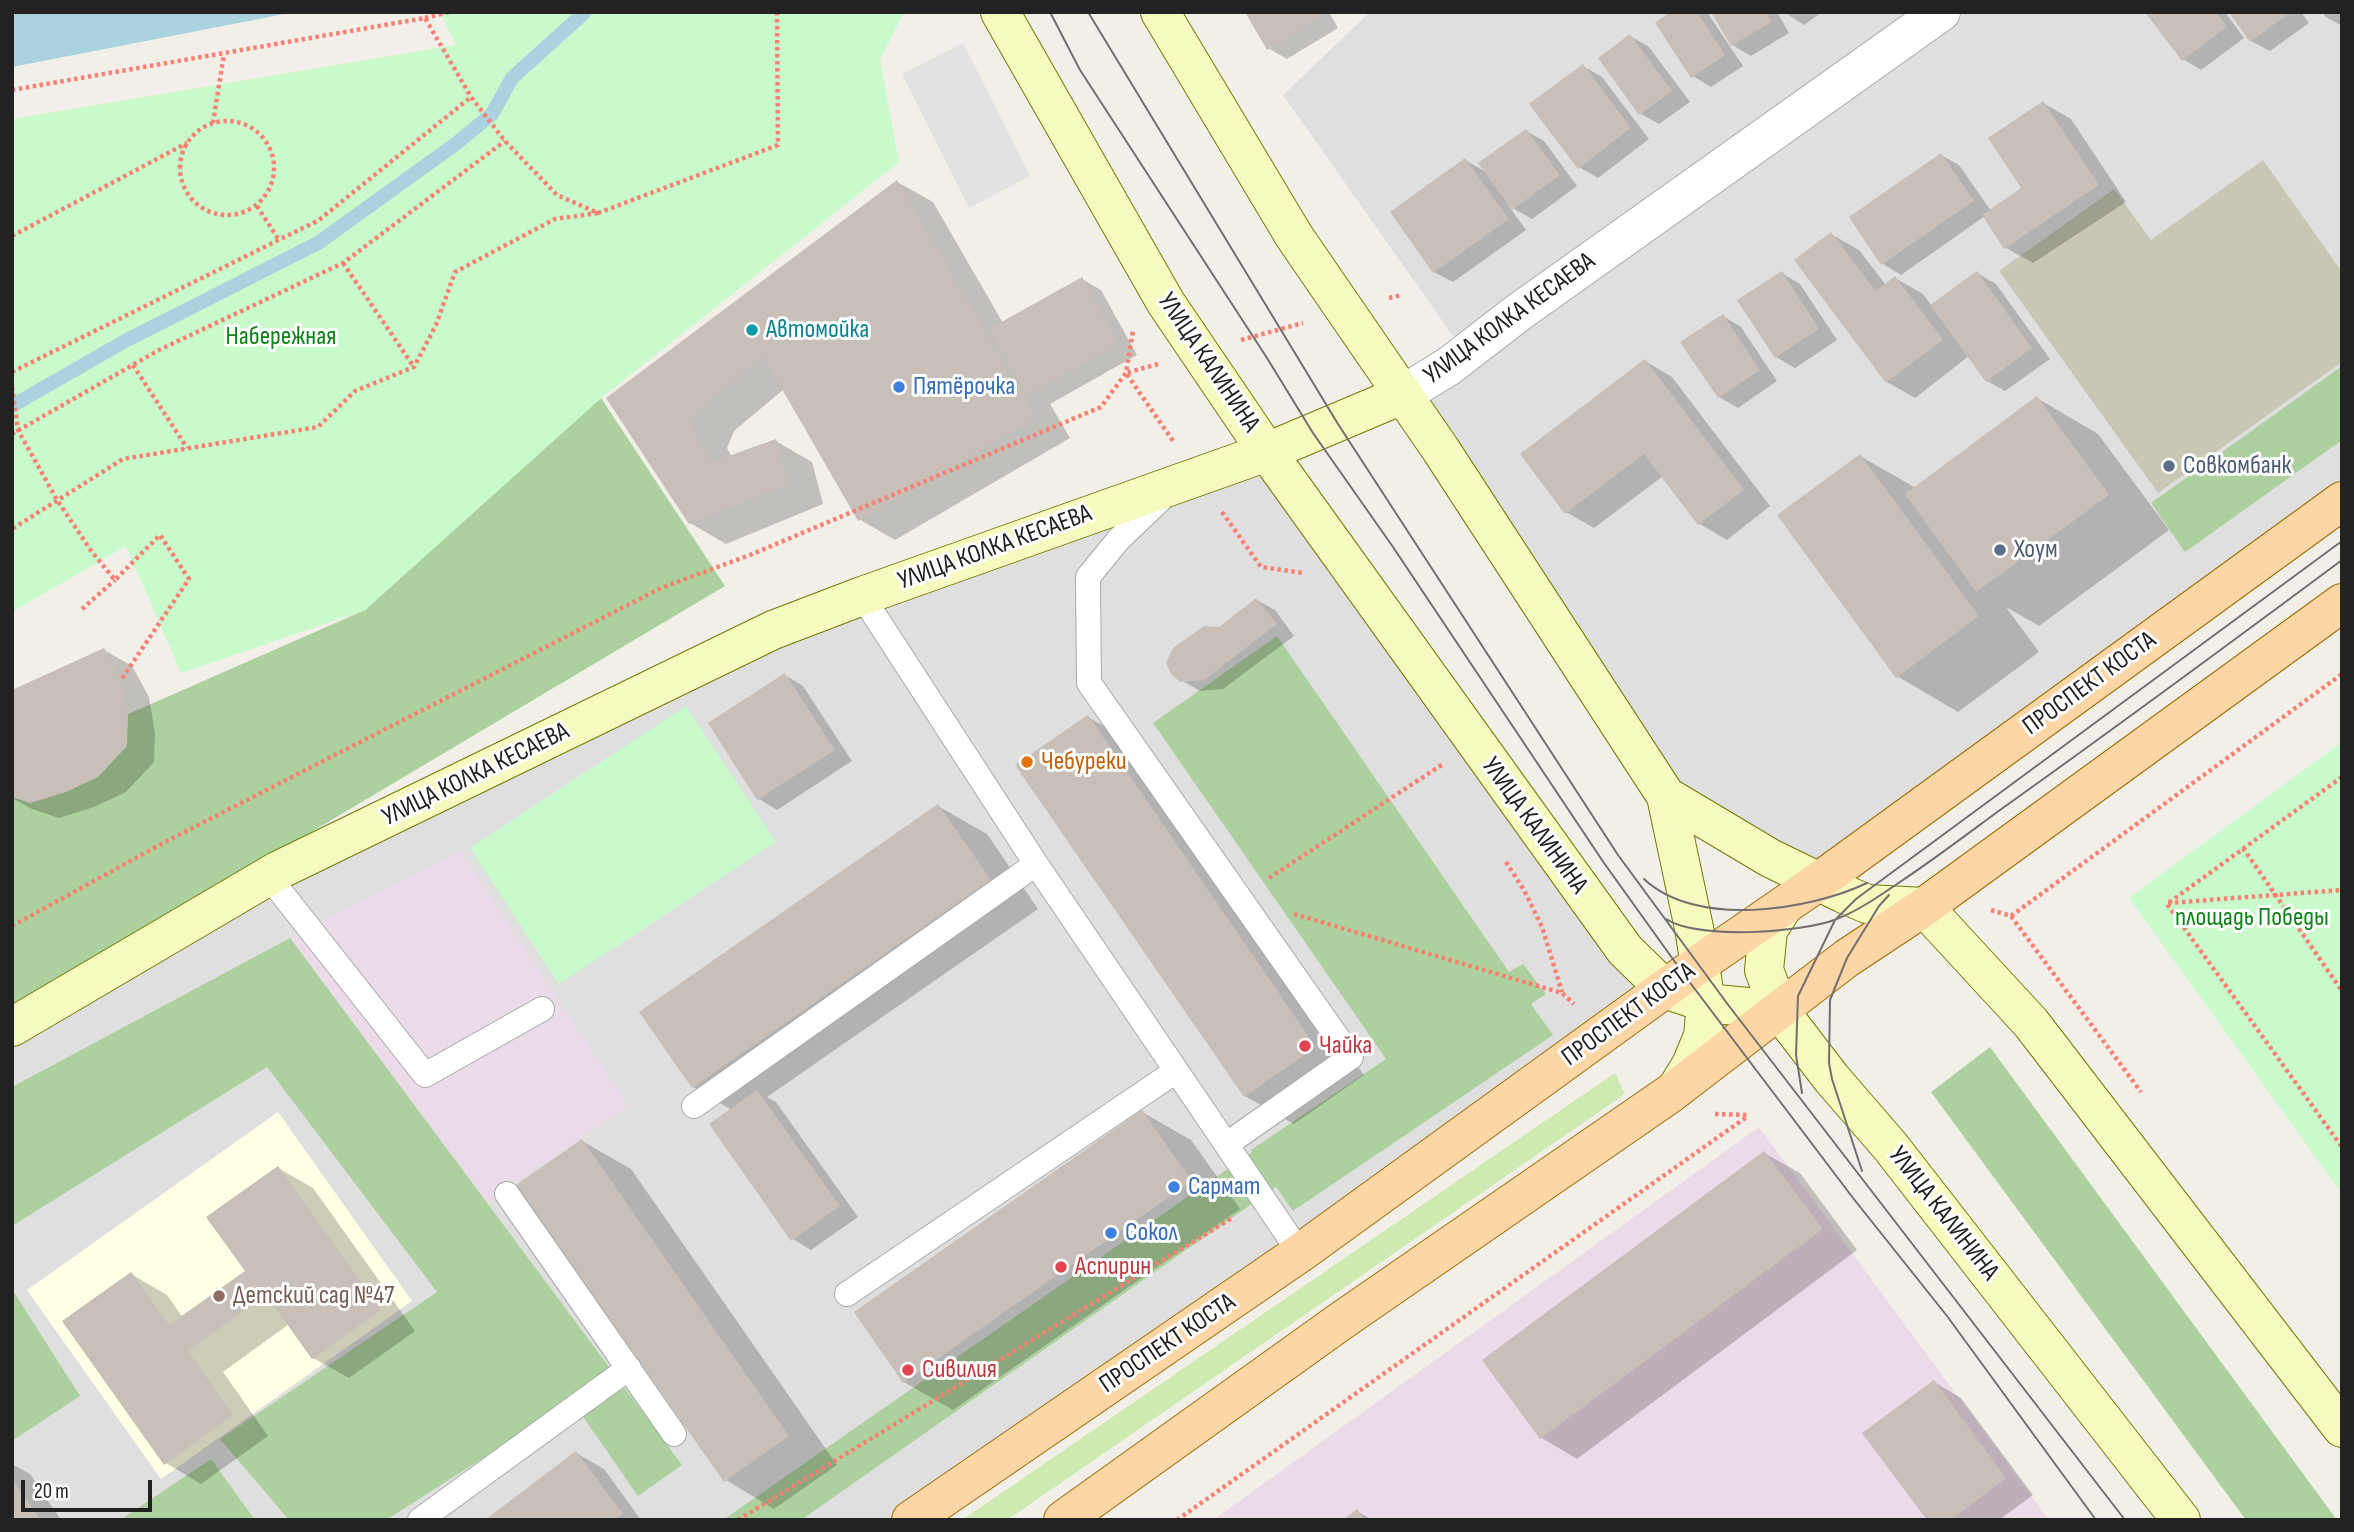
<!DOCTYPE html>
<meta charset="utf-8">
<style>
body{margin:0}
#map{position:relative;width:2354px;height:1532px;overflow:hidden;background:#f2efe9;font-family:"Sofia Sans Condensed",sans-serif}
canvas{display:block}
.frame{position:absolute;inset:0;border:14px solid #222;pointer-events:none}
.scale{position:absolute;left:21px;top:1480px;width:131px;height:32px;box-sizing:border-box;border:4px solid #222;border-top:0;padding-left:9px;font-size:21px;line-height:24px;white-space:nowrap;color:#222;-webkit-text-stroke:5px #fff;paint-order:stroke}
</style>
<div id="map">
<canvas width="2354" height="1532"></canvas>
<div class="frame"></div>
<div class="scale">20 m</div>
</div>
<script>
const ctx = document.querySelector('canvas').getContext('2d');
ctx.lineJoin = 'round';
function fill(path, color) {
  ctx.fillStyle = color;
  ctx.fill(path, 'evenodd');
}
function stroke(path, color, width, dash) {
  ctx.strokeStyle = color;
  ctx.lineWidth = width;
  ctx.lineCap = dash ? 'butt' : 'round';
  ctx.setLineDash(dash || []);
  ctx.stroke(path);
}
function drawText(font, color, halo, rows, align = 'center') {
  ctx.font = font + ' "Sofia Sans Condensed",sans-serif';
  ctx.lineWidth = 6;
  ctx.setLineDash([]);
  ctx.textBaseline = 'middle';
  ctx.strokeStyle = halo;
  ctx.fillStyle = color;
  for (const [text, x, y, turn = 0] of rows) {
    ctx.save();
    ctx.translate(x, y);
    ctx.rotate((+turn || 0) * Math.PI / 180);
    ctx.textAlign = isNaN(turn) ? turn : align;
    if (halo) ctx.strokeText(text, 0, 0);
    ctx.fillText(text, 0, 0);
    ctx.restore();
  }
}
const residential = new Path2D(`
 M1370,12H2342V501L1818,882L1666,796L1402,395L1465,353L1283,95Z
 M1267,452L1665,989L911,1520H12V1028L773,630Z`);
const industrial = new Path2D(`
 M460,851L628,1106L487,1202L290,938Z
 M1759,1127L2049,1520H1213Z`);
const education = new Path2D(`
 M278,1112L412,1301L161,1479L27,1290Z`);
const construction = new Path2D(`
 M2263,160L2342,272V362L2158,493L1999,271L2114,189L2151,240Z`);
const grass = new Path2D(`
 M1615,1073L1625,1094L1007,1520H962Z`);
const forest = new Path2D(`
 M2342,366V440L2185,552L2151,503Z
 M601,398L725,586L12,1010V765L365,610Z
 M1277,636L1509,972L1523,964L1546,994L1531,1004L1553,1035L1293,1211L1276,1187L801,1520H723L1252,1152L1251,1150L1386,1059L1153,723Z
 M290,938L682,1465L638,1496L572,1401L386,1520H289L220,1439L437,1292L267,1067L12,1226V1087Z
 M1990,1047L2337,1520H2246L1931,1092Z
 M12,1289L80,1396L12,1441Z
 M211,1459L255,1520H120Z`);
const park = new Path2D(`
 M440,12H904L880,60L899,162L601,398L365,610L181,673L126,546L12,612V119L456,45Z
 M686,706L776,842L559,984L470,848Z
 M2342,742V1194L2129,898Z`);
const parking = new Path2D(`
 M963,43L1030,176L969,208L902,74Z`);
const water = new Path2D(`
 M12,12H295L12,67Z`);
const shadow = new Path2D(`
 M1247,12H1329L1338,28L1287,59L1268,48Z
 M1673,12H1707L1743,66L1711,87L1693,76Z
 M1713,12H1777L1789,33L1751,56L1731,44Z
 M1784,12H1822L1804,25Z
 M2147,12H2225L2244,38L2201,70L2183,59Z
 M2231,12H2301L2309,23L2270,51L2251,41Z
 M2322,12H2342V26L2326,17Z
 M1630,36L1649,47L1690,102L1659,124L1641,114Z
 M1583,66L1602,77L1649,139L1598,178L1579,167Z
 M2043,103L2071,119L2126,202L2033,263L2006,248L1985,216L1901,275L1883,264L1941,155L1959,165L1991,211L2024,189Z
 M1526,131L1544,141L1577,186L1532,219L1508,205L1526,230L1453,282L1434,272L1465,160L1488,173Z
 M897,182L933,202L1003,323L1082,279L1101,290L1137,355L1050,404L1070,438L895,540L859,519L784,389L734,431L727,448L732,457L776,441L812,462L823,504L726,544L690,523L608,399Z
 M1831,234L1859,250L1886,285L1895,278L1923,294L1932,306L1977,273L1996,284L2050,359L2005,391L1987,381L1969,356L1915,398L1887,382Z
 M1782,273L1800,284L1837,340L1795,368L1776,357Z
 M1723,316L1741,327L1777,381L1738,408L1719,397Z
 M1645,361L1672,377L1770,506L1727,540L1700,524L1663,476L1594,528L1566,512Z
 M2037,398L2098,434L2169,530L2039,626L2006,607L2039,652L1958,712L1897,676L1860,456L1916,488Z
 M1257,600L1275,610L1294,636L1223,689L1200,691L1181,680L1220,629Z
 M104,650L132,666L149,697L155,733L154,762L126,792L94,807L59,818L32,809L12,798V692Z
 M785,675L803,686L852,761L777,810L759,799Z
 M1088,717L1136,745L1364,1075L1294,1124L1245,1096Z
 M938,806L987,834L1038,909L767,1097L776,1102L858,1217L811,1250L793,1239L732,1110L693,1087Z
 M1142,1112L1191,1140L1240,1209L953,1410L904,1382Z
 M582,1141L631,1169L837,1465L774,1509L726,1480Z
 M1764,1153L1800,1173L1857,1250L1577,1459L1542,1438L1484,1360Z
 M278,1168L313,1188L415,1331L349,1378L313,1358L289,1324L223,1372L268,1436L201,1484L166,1463L131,1274L167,1295L183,1318L247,1272Z
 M1934,1382L1961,1398L2033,1495L1999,1520H1929Z
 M576,1453L604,1469L641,1520H488Z
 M12,1464L30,1474L61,1520H12Z
 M1357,1511L1372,1520H1346Z`);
const stream = new Path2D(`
 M12,406L125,341L318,243L457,143L492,114L512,78L585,12`);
const building = new Path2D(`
 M1245,12H1318L1321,17L1267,50Z
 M1670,12H1697L1725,55L1691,78L1655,23Z
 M1711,12H1766L1772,22L1731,46Z
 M2145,12H2216L2227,27L2182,61Z
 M2229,12H2291L2250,42Z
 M1630,34L1672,91L1639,115L1598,58Z
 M1583,64L1631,128L1578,169L1529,104Z
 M2043,101L2099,185L2004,249L1982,215L2021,188L1988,138Z
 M1526,129L1560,175L1512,210L1478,163Z
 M1941,153L1974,201L1881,265L1849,217Z
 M1465,158L1509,219L1433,273L1390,212Z
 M897,180L1036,418L858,521L763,356L698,411L692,427L712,462L776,439L788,484L689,524L606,398Z
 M1831,232L1876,291L1895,276L1943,340L1886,383L1794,260Z
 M1782,271L1819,329L1775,358L1737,300Z
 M1977,271L2032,348L1986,382L1930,305Z
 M1082,277L1119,344L1026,396L989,329Z
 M1723,314L1760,370L1718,398L1680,342Z
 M1645,359L1744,490L1698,525L1644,454L1565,514L1520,454Z
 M2037,396L2109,495L1976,592L1905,494Z
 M1860,454L1979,616L1896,678L1777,515Z
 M1256,598L1277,624L1204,680L1180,682L1171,674L1166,663L1173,648L1204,626L1219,627Z
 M104,648L121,680L128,716L127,746L98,777L66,792L30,803L12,797V690Z
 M785,673L835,750L757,800L708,723Z
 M1088,715L1316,1047L1244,1097L1015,765Z
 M938,804L991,880L692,1088L639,1012Z
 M757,1090L840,1206L791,1241L709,1124Z
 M1142,1110L1192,1181L903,1383L854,1312Z
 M582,1139L789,1436L724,1482L516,1185Z
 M1764,1151L1823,1229L1540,1439L1482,1360Z
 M278,1166L381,1310L312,1359L266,1295L188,1351L233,1415L164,1465L62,1321L131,1272L169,1325L245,1271L206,1217Z
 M1934,1380L2006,1478L1951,1520H1927L1862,1433Z
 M576,1451L623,1514L615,1520H485Z
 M12,1478L40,1520H12Z
 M1357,1509L1365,1520H1343Z`);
const path = new Path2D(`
 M425,18L449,12
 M12,90L425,18L471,97L505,141L557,195L598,213L555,219L455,272L436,325L414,367L355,391L318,427L123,459L12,529
 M180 168a47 47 0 1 1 94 0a47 47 0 1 1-94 0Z
 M213,123L224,54
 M257,206L279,240
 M598,213L778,145L777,12
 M12,236L187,143
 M343,263L414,367
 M1389,298L1402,295
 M1241,340L1303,323
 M1158,364L1126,373L1173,441
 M133,365L187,448
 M12,372L319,220L471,97
 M12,387L18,430L57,500L92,552L115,580L160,535L189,579L121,680
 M12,434L159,350L343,263L505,141
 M1222,512L1261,567L1303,573
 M82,609L115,580
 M2342,777L2167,904L2342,1147
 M2243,848L2342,991
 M1506,862L1524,890L1542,927L1562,992
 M1269,878L1443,764
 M2168,903L2342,890
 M1991,910L2011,916L2141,1092
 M1294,914L1562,993L1574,1004
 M2011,916L2342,674
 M12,926L165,842L661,588L750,555L1101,407L1126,373L1133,331
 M1715,1114L1749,1115
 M738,1520L1232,1218
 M1177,1520L1748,1116`);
const lane = new Path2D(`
 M1164,496L1119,539L1088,577L1089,683L1351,1057L1227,1144
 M1036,864L1300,1253
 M269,877L425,1075L542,1009
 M694,1106L1036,864L862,596
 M507,1194L674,1434
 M847,1294L1176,1071
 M420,1520L629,1368`);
const street = new Path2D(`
 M1402,395L1449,366L1519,312L1941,12`);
const secondary = new Path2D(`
 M1000,12L1166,303L1267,452L1625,950L1665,989L1706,1003L1779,1010
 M1160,12L1294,236L1441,450L1666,796L1770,858L1844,894L1867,904L1924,907L2031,1023L2342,1428
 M1666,796L1694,928L1706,1003L1703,1036L1691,1065L1677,1088
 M1783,907L1768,930L1764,970L1779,1010L1832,1079L1890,1146L2181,1520
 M12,1027L279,870L773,630L862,596L1267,452L1402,395`);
const primary = new Path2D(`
 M911,1520L1300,1253L1699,964L1818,882L2342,501
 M1063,1520L1341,1321L1671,1093L1847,958L1924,907L2342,603`);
const tram = new Path2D(`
 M1050,12L1080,70L1267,358L1313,433L1393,547L1604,863L1685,976L1853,1198L1947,1316L2096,1520
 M1088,12L1338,424L1618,855L1729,1006L2125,1520
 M1644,879C1696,928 1808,911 1867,883
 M1666,919C1699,940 1801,933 1837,919C1859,910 1878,897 1897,884C1932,861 1966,835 2000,810C2115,728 2229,644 2342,560
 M1802,1093L1796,1055L1798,996L1835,920L1856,899L1883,879L2342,541
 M1862,1171L1832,1079L1829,1063L1830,1000L1847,958L1879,906L1889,895`);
const markers = [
 [752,330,7,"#0f9aa8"],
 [899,387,7,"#3f7fe0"],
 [2169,466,7,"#5c6f8a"],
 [2000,550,7,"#5c6f8a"],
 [1027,762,7,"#e8710a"],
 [1305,1046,7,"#e0444e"],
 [1174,1187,7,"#3f7fe0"],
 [1111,1233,7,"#3f7fe0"],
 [1061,1267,7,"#e0444e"],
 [219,1296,7,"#8d6e63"],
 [908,1370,7,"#e0444e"]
];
const streetNames = [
 ["УЛИЦА КОЛКА КЕСАЕВА",1510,319,-36],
 ["УЛИЦА КАЛИНИНА",1208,363,56],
 ["УЛИЦА КОЛКА КЕСАЕВА",995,548,-20],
 ["ПРОСПЕКТ КОСТА",2090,684,-36],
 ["УЛИЦА КОЛКА КЕСАЕВА",476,775,-26],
 ["УЛИЦА КАЛИНИНА",1534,826,54],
 ["ПРОСПЕКТ КОСТА",1629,1015,-36],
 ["УЛИЦА КАЛИНИНА",1943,1214,52],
 ["ПРОСПЕКТ КОСТА",1168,1344,-34]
];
const cultureNames = [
 ["Автомойка",766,330]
];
const parkNames = [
 ["Набережная",281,337],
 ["площадь Победы",2252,918]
];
const shopNames = [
 ["Пятёрочка",913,387],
 ["Сармат",1188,1187],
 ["Сокол",1125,1233]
];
const serviceNames = [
 ["Совкомбанк",2183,466],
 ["Хоум",2014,550]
];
const foodNames = [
 ["Чебуреки",1041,762]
];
const healthNames = [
 ["Чайка",1319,1046],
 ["Аспирин",1075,1267],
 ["Сивилия",922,1370]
];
const educationNames = [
 ["Детский сад №47",233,1296]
];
fill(residential, '#e0dfdf');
fill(industrial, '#ebdbe8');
fill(education, '#ffffe5');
fill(construction, '#c7c7b4');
fill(grass, '#cdebb0');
fill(forest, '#add19e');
fill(park, '#c8facc');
fill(parking, '#e2e2e2');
fill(water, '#aad3df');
fill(shadow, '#0003');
stroke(stream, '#aad3df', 14);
fill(building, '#c7bfb8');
stroke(lane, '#a9a9a9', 26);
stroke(street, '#a9a9a9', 40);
stroke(secondary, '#707d05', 40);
stroke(primary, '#a06b00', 40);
stroke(path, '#fa8072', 4.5, [3.5, 3.5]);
stroke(lane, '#fff', 24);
stroke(street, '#fff', 38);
stroke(secondary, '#f7fabf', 38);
stroke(primary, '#fcd6a4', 38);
stroke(tram, '#707070', 2);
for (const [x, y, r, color] of markers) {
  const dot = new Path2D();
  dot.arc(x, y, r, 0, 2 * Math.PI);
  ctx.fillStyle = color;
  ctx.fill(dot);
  stroke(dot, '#fff', 2.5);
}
drawText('26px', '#222', '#fff', streetNames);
drawText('26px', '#0d838f', '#fff', cultureNames, 'left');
drawText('26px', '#0c8416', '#fff', parkNames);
drawText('26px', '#366cbe', '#fff', shopNames, 'left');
drawText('26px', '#4e5e75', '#fff', serviceNames, 'left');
drawText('26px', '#c56008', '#fff', foodNames, 'left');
drawText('26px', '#be3a42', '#fff', healthNames, 'left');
drawText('26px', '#785e54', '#fff', educationNames, 'left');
</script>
